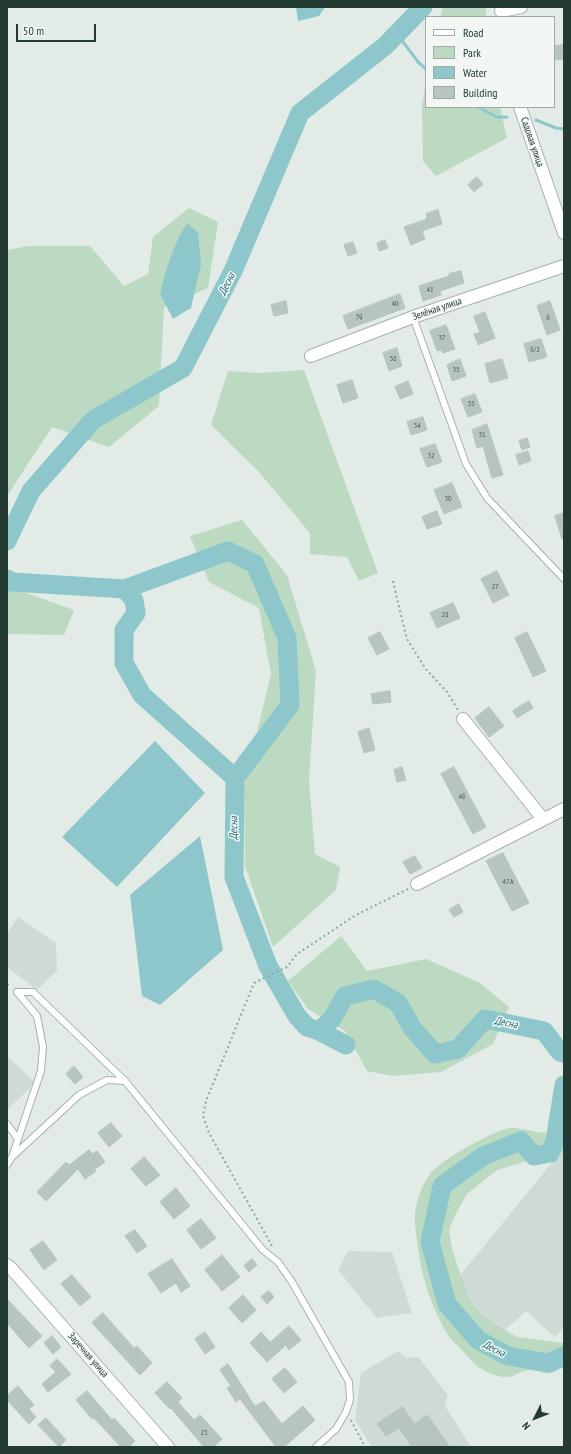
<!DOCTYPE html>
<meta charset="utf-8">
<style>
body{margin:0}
#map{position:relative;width:571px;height:1454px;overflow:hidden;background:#e2ebe6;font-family:"PT Sans Narrow",sans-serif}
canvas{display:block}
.frame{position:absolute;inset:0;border:8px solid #233a32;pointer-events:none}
.legend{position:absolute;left:425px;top:16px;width:130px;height:92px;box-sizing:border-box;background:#f2f7f4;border:1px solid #9faba6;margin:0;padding:5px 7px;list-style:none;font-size:12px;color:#233a32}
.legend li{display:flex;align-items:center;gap:8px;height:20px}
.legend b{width:20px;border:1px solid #9faba6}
.north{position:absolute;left:515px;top:1398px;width:40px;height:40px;-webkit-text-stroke:3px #f2f7f4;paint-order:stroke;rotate:228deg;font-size:11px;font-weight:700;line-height:16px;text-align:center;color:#233a32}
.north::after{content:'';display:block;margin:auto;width:14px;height:18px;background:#233a32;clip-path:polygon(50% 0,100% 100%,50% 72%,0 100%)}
.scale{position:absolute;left:16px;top:24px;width:80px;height:18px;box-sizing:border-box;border:2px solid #233a32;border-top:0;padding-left:5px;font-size:12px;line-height:14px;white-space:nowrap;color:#233a32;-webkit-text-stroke:3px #f2f7f4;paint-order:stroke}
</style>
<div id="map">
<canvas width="571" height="1454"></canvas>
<div class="frame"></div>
<ul class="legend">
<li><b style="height:5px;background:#fff"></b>Road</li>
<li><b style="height:11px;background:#bcdac2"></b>Park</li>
<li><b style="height:11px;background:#8ec7cb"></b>Water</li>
<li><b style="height:11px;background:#b7c5bf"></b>Building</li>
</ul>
<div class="north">N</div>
<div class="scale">50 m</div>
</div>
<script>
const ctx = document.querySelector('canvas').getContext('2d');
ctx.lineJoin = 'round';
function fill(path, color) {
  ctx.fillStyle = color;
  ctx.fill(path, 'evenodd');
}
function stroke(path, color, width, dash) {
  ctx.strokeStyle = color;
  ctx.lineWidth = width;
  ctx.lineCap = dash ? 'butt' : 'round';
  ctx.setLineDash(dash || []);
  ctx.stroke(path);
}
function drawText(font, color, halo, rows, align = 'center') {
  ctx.font = font + ' "PT Sans Narrow",sans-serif';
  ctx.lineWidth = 3;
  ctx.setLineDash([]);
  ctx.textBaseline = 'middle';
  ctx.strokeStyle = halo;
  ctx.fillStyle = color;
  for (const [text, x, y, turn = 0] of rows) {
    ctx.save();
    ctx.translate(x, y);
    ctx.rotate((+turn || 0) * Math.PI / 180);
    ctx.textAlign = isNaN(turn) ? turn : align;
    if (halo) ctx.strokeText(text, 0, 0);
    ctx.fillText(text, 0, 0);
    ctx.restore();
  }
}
const built = new Path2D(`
 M18,917L56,943L57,971L37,990L7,967V934Z
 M7,1056L35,1083L7,1110Z
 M564,1151V1327L555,1337L526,1311L501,1334L453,1284L554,1160Z
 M348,1251L392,1252L412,1313L377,1318L338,1270Z
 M398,1351L407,1358L418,1357L448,1395L445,1406L471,1447H372L355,1420L361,1373Z`);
const green = new Path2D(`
 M443,7H486V17H440Z
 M426,81V107H500L507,138L436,176L423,161L422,106Z
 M189,208L218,222L208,288L164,307L159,406L109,447L52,427L7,496V250L28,246H90L124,286L148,274L153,237Z
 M304,370L378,573L359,581L347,557L310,554V533L258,471L211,425L228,371L258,373Z
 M242,520L287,575L316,671L309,780L315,854L340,867L336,890L273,947L245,866L244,786L271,674L259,608L209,582L190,536Z
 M7,586L74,610L64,635L7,634Z
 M341,936L367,971L426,959L480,983L509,1007L493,1044L441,1072L392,1076L367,1071L345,1031L308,1009L288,981Z
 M564,1121V1153L524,1162L497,1170L467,1194L454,1217L449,1230L452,1249L467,1294L474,1306L483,1315L500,1327L517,1337L564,1343V1367C558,1370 551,1375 544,1373C539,1372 535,1370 529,1370C513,1372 514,1382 492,1374C479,1370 471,1361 462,1350C456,1344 450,1339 446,1332C443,1327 440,1321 438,1316C425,1288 421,1270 417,1240C416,1231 414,1222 415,1213C417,1200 422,1184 430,1174C439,1161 496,1129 511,1128C531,1127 549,1143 564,1121Z`);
const water = new Path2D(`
 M296,7H325L319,16L298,21Z
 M187,223L198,233L201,264L191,308L173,319L160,294C166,269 173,245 187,223Z
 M155,741L205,793L117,887L62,837Z
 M200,836L223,950L160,1005L142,996L130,895Z`);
const stream = new Path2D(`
 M397,34L419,63L426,69
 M478,107L497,117H507
 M536,120L556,128L564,129`);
const river = new Path2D(`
 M7,541L31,491L93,420L183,368L233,271L300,113L385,46L423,7
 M7,579L12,582L125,589L228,551L255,564L287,638L290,705L235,778L234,877L268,966L297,1016L307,1027L319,1031L332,1019L345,996L374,989L398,1003L413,1029L435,1054L458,1049L485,1019L544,1031L560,1052L564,1053
 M125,589L134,600L136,613L124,630V663L142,695L235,778
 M319,1031L346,1045
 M564,1085L555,1141L550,1153L534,1156L521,1141L483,1156L442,1186L430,1242L447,1304L478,1340L508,1356L548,1363L564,1356`);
const building = new Path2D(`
 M564,45V59L554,60V46Z
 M477,177L483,184L474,192L468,185Z
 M438,210L442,224L422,231L425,239L411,245L404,227L427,219L426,214Z
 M385,240L388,248L379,251L377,243Z
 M353,242L357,253L348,256L344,245Z
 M461,271L464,283L440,291L441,295L423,301L419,286L449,276V274Z
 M400,294L405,308L348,329L343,316Z
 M286,301L288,313L274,316L271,305Z
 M550,301L560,330L547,335L537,306Z
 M485,312L495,338L478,345L474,334L480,332L474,317Z
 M446,325L455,349L443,353L441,350L437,351L430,331Z
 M541,339L547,357L529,362L524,344Z
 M397,348L402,366L389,371L383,353Z
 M460,359L466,376L452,381L447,365Z
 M502,359L508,378L490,383L485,364Z
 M352,380L358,398L343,403L337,385Z
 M408,381L413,394L400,399L395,387Z
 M475,394L482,412L468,417L461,399Z
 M423,417L427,430L411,435L407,422Z
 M487,424L503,475L492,478L483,446L477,448L472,430Z
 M527,438L530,447L522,450L519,441Z
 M435,444L442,462L427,467L420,449Z
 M528,451L531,461L519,465L516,455Z
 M452,483L462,507L444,514L434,490Z
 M437,511L442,524L427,529L422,517Z
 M564,513V538L562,539L555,516Z
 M497,571L509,595L493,603L481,579Z
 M453,603L460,618L437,628L430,613Z
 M380,632L389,649L377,655L368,638Z
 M527,632L546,671L533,677L515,638Z
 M390,691L391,702L373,704L371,694Z
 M529,701L533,708L517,718L513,711Z
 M489,707L504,726L489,737L475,718Z
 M369,728L375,750L364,753L358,732Z
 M402,767L406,780L397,782L394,770Z
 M454,767L486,827L473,834L441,774Z
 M503,853L529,903L512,911L486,861Z
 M415,856L422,868L410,874L403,862Z
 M459,904L463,912L454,917L449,910Z
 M74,1066L83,1077L75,1084L66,1074Z
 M111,1123L122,1136L109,1147L98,1133Z
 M89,1150L93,1154L97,1151L105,1162L94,1170L96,1171L85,1179L78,1169L46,1201L37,1192L66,1162L69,1165Z
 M144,1157L160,1175L146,1186L131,1169Z
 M176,1188L190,1206L174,1219L160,1202Z
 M201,1219L216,1238L201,1249L187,1230Z
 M135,1230L147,1246L137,1253L125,1236Z
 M43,1241L57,1260L44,1270L30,1250Z
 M222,1255L240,1277L222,1291L205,1270Z
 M172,1259L190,1286L181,1292L176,1283L161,1293L148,1274Z
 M252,1259L257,1265L249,1272L244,1266Z
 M72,1275L91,1297L80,1306L61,1284Z
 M269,1291L274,1297L267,1304L261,1297Z
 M243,1295L256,1310L242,1323L229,1308Z
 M7,1299L42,1336L29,1348L7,1323Z
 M103,1313L134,1348L137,1346L152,1363L140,1375L92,1323Z
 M289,1326L301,1340L289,1350L286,1345L267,1362L250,1343L261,1332L270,1342Z
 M205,1332L215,1347L205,1354L195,1339Z
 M52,1336L61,1347L53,1354L44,1343Z
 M57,1359L71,1374L48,1392L42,1384L56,1372L50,1366Z
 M228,1364L254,1405L256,1406L264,1401L282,1424L303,1406L315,1420L284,1447H276L240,1399L236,1402L227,1388L231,1386L220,1370Z
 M285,1368L297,1382L284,1393L272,1379Z
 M167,1382L182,1398L178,1402L194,1420L200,1415L222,1439L213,1447H204L171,1408L170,1409L155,1393Z
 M18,1386L34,1405L29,1409L36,1417L29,1424L7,1400V1396Z
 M87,1391L112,1420L114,1418L135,1441L129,1447H121L94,1418L92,1419L76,1400Z
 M403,1407L414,1424L427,1415L450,1447H412L399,1428L386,1436L377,1424Z
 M46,1418L66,1440L59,1447L38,1425Z`);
const path = new Path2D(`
 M393,581L400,611L407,639L425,668L447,692L458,710
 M7,984L11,987
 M272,1246L209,1133L203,1116L206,1101L254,983L287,967L297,954L356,915L408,889
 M351,1420L365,1447`);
const lane = new Path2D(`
 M413,317L466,464L487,498L564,579
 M17,992H33L125,1081
 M7,1124L18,1139
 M12,1157L79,1095L107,1080L125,1081L263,1250L278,1262L292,1282L349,1382L350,1400L346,1412L336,1429L316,1447
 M7,1165L12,1157L41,1071L43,1047L37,1016L17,992`);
const street = new Path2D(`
 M501,11L521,7
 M520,107L564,233
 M311,356L413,317L564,266
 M463,719L543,819
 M417,884L564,809
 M7,1265L11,1268L168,1447`);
const numberNames = [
 ["41",430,290],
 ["40",395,304],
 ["39",359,317],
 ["6",548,318],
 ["37",442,338],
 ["6/2",535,350],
 ["38",393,359],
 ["35",456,370],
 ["33",471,404],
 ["34",417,426],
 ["31",482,435],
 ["32",431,456],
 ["30",448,499],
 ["27",495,587],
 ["28",445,615],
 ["46",462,797],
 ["47А",508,882],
 ["23",204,1433]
];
const streetNames = [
 ["Садовая улица",532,142,71],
 ["Зелёная улица",437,309,-19],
 ["Заречная улица",88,1355,49]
];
const waterNames = [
 ["Десна",227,284,-63],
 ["Десна",234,828,-89],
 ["Десна",506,1023,12],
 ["Десна",494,1349,27]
];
fill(built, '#d0dad5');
fill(green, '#bcdac2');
fill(water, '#8ec7cb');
stroke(stream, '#8ec7cb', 3);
stroke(river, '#8ec7cb', 19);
fill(building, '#b7c5bf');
stroke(building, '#b5c4bc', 1);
stroke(lane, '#a5b2ac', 8);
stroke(street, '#a5b2ac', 14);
stroke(path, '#85ac9c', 2, [2, 3]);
stroke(lane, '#fff', 6);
stroke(street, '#fff', 12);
drawText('8px', '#485d55', null, numberNames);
drawText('10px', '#233a32', '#f2f7f4', streetNames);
drawText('italic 11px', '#226a71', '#f2f7f4', waterNames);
</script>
